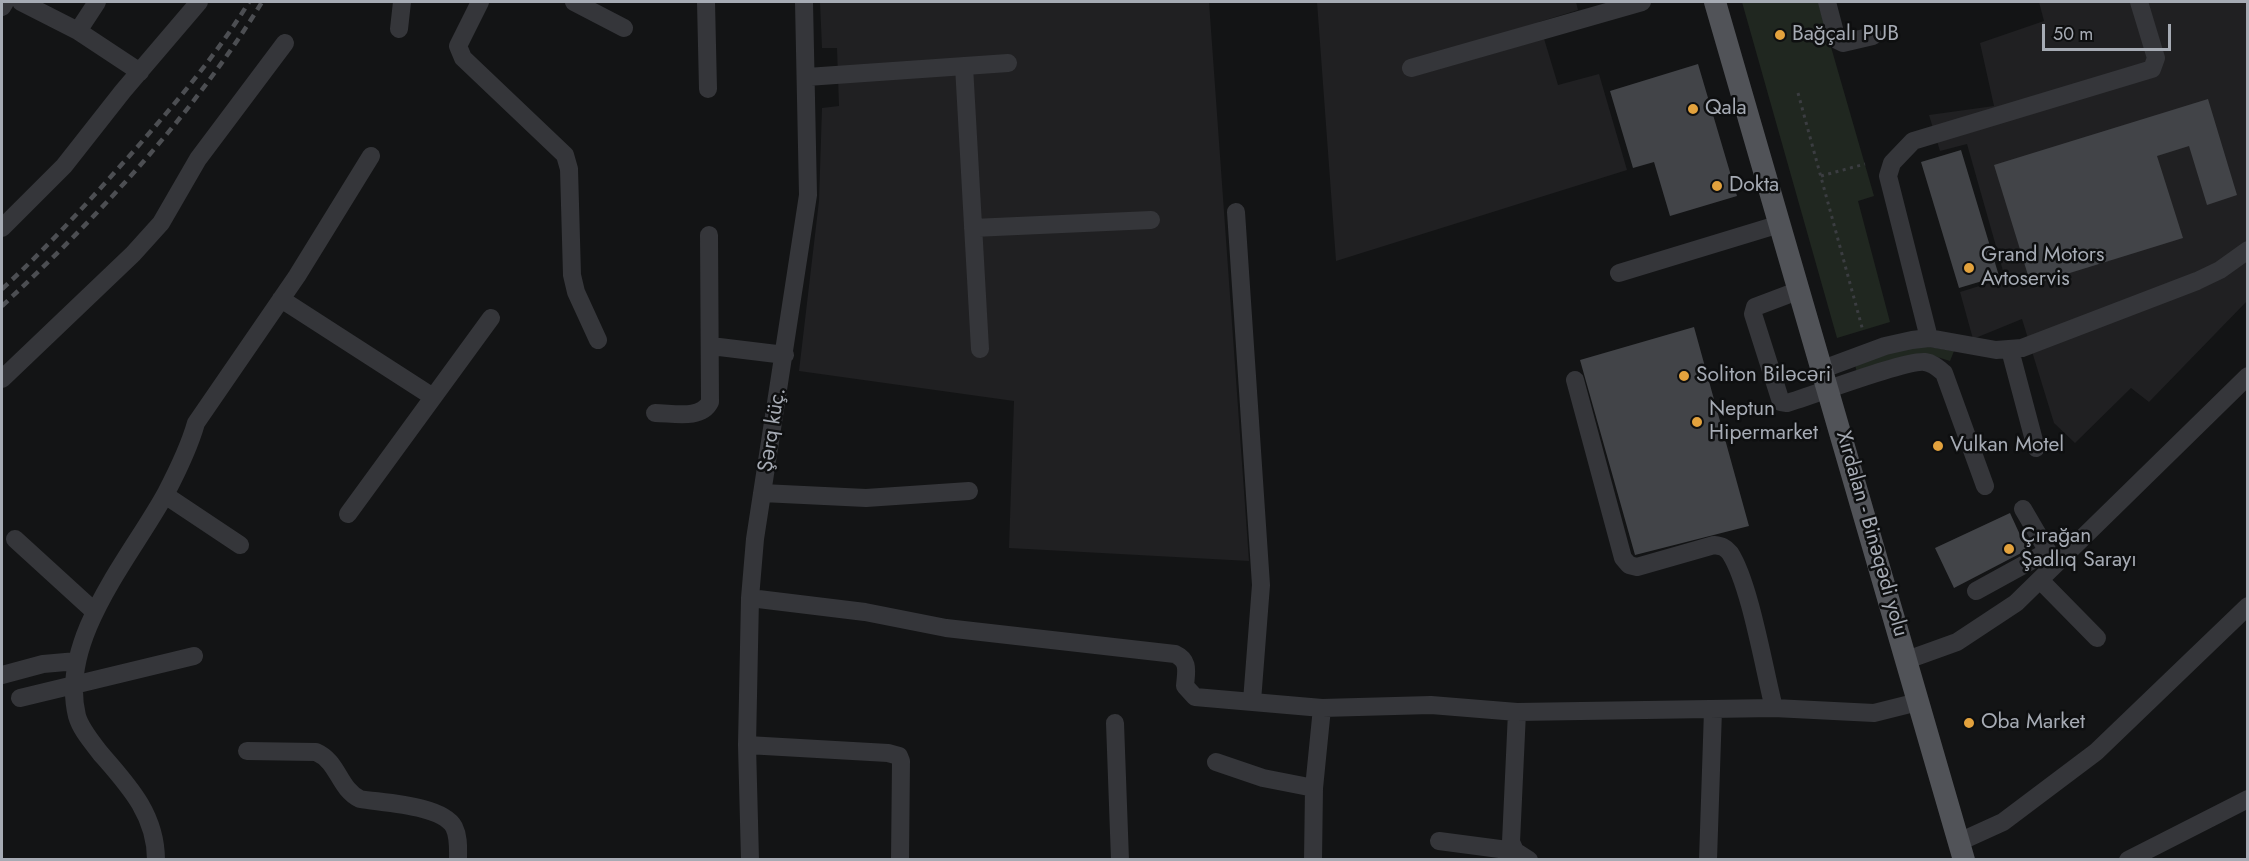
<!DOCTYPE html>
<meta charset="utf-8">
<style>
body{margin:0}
#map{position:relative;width:2249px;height:861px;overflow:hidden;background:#131415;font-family:Jost,sans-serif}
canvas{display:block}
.frame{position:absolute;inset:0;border:3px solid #a6abb4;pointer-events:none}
.scale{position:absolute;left:2042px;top:24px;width:129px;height:27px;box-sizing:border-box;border:3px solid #a6abb4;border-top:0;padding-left:8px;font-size:18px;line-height:21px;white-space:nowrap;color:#a6abb4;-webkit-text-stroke:4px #0e0f10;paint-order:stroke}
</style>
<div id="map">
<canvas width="2249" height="861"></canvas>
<div class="frame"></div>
<div class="scale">50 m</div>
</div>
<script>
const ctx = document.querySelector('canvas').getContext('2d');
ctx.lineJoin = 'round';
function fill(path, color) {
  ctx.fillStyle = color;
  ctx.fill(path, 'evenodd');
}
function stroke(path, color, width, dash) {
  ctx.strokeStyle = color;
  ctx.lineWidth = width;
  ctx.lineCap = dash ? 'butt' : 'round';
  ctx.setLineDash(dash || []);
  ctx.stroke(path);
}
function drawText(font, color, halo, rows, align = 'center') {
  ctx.font = font + ' Jost,sans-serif';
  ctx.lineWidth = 5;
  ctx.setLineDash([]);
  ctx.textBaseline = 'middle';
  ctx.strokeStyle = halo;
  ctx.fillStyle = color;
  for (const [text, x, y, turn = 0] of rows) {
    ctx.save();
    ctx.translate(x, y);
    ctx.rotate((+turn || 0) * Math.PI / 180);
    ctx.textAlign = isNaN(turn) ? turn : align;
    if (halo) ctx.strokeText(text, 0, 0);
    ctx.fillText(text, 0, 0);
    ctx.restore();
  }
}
const built = new Path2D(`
 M820,2H1209L1249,561L1009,548L1014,401L799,371L819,201L822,108L839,106L837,48H822Z
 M1317,2H1576L1578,10L1539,22L1558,85L1599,74L1627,170L1336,261Z
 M2039,2H2247V301L2149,402L2131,388L2075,443L2054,423L2022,319L1973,339L1960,292L2005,278L1967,144L1940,151L1929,115L1994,106L1980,43L2044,21Z`);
const green = new Path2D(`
 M1742,2H1818L1874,196L1858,201L1890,322L1837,338Z
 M1918,345L1954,351L1950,361L1931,355L1857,375L1855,363Z`);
const building = new Path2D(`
 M1698,64L1737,196L1670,216L1654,162L1633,168L1610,91Z
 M2208,99L2237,195L2207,205L2189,146L2157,156L2183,238L2031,285L1994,165Z
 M1961,150L1999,276L1959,288L1921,162Z
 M1694,327L1749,526L1635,555L1580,360Z
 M2010,513L2027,550L1954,588L1935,548Z`);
const path = new Path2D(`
 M1798,93L1863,331
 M1821,176L1865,164`);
const minor = new Path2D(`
 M21,2L78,31L140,72
 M480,2L458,46L463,58L565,155L569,169L572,275L576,292L598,340
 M574,2L624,28
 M706,2L708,89
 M1827,2L1837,40L1843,43L1873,36
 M2,7L5,2
 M399,29L402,2
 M78,31L97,2
 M964,66L980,349
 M1411,68L1642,2
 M807,77L1008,63
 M1236,212L1261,585L1252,701
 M2,228L64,166L123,91L199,2
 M973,228L1151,220
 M1619,273L1780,224
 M1800,290L1755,307L1753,314L1781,402L1787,403C1812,396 1907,359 1925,362C1933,363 1938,368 1944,373L1985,486
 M281,299L433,397
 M1929,338L1888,176L1892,163L1913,141L2152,69L2156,58L2139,2
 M711,346L785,355
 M2010,350L2036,448
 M1823,369L1885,346L1912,340L1929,338L1996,350L2022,348L2197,281L2220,270L2248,250
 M2,379L133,254L161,223L198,159L285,43
 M1575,380L1623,558L1629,565L1637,567L1714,545C1722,546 1725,547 1730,553C1750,584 1764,669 1774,708
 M655,413C673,413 701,420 710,402L709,235
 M762,493L866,498L969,491
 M165,495L240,545
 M2023,509L2054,562
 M348,514L491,318
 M15,539L95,612
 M2041,581L2097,638
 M1976,591L2047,552
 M750,598L865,612L946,628L1175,654C1190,661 1186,672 1185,686L1195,697L1322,708L1431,705L1517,712L1774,708L1874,713L1918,702
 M1907,660L1957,642L2016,603L2248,376
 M2,675L43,664L77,661
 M20,698L194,656
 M1517,712L1511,842L1515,851L1529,860
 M1115,723L1120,860
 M747,745L888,753L899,756L901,761L900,860
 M247,751L316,752C339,762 338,788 360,799C383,803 442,805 454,827C459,837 458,848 458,860
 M1216,762L1263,778L1314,788
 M1439,841L1515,851
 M1959,842L2003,822L2096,752L2248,606
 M156,860C156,815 129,786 101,754C92,742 81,730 77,716C58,639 131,557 166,493C178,470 189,448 196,423L297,276L371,156
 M750,860L747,745L750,598L755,539L808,195L804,2
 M1313,860L1314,788L1322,708
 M1708,860L1713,710
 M2128,860L2248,799`);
const major = new Path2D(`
 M1715,2L1964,860`);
const rail = new Path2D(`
 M2,289C48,247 90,200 132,153C174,105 216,56 249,2
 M2,306C99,216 193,115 262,2`);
const markers = [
 [1780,35,6,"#e3a23d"],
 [1693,109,6,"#e3a23d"],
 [1717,186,6,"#e3a23d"],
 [1969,268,6,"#e3a23d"],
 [1684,376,6,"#e3a23d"],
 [1697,422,6,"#e3a23d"],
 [1938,446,6,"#e3a23d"],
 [2009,549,6,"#e3a23d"],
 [1969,723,6,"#e3a23d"]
];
const poiNames = [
 ["Bağçalı PUB",1792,35],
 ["Qala",1705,109],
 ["Dokta",1729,186],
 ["Grand Motors",1981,256],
 ["Avtoservis",1981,280],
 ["Soliton Biləcəri",1696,376],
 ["Neptun",1709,410],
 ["Hipermarket",1709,434],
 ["Vulkan Motel",1950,446],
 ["Çırağan",2021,537],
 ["Şadlıq Sarayı",2021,561],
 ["Oba Market",1981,723]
];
const streetNames = [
 ["Şərq küç.",773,430,-81],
 ["Xırdalan - Binəqədi yolu",1871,534,74]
];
fill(built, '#202022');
fill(green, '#202720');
fill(building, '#424448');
stroke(path, '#3b3d41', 3, [3, 4.5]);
stroke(minor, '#35363a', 18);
stroke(major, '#515358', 22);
stroke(rail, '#4c4e52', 4.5, [8, 6]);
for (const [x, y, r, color] of markers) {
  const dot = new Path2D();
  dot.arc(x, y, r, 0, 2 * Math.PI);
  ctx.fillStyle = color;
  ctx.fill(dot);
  stroke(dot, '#0e0f10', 2);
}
drawText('21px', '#a6abb4', '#0e0f10', poiNames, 'left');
drawText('21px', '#a6abb4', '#0e0f10', streetNames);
</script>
